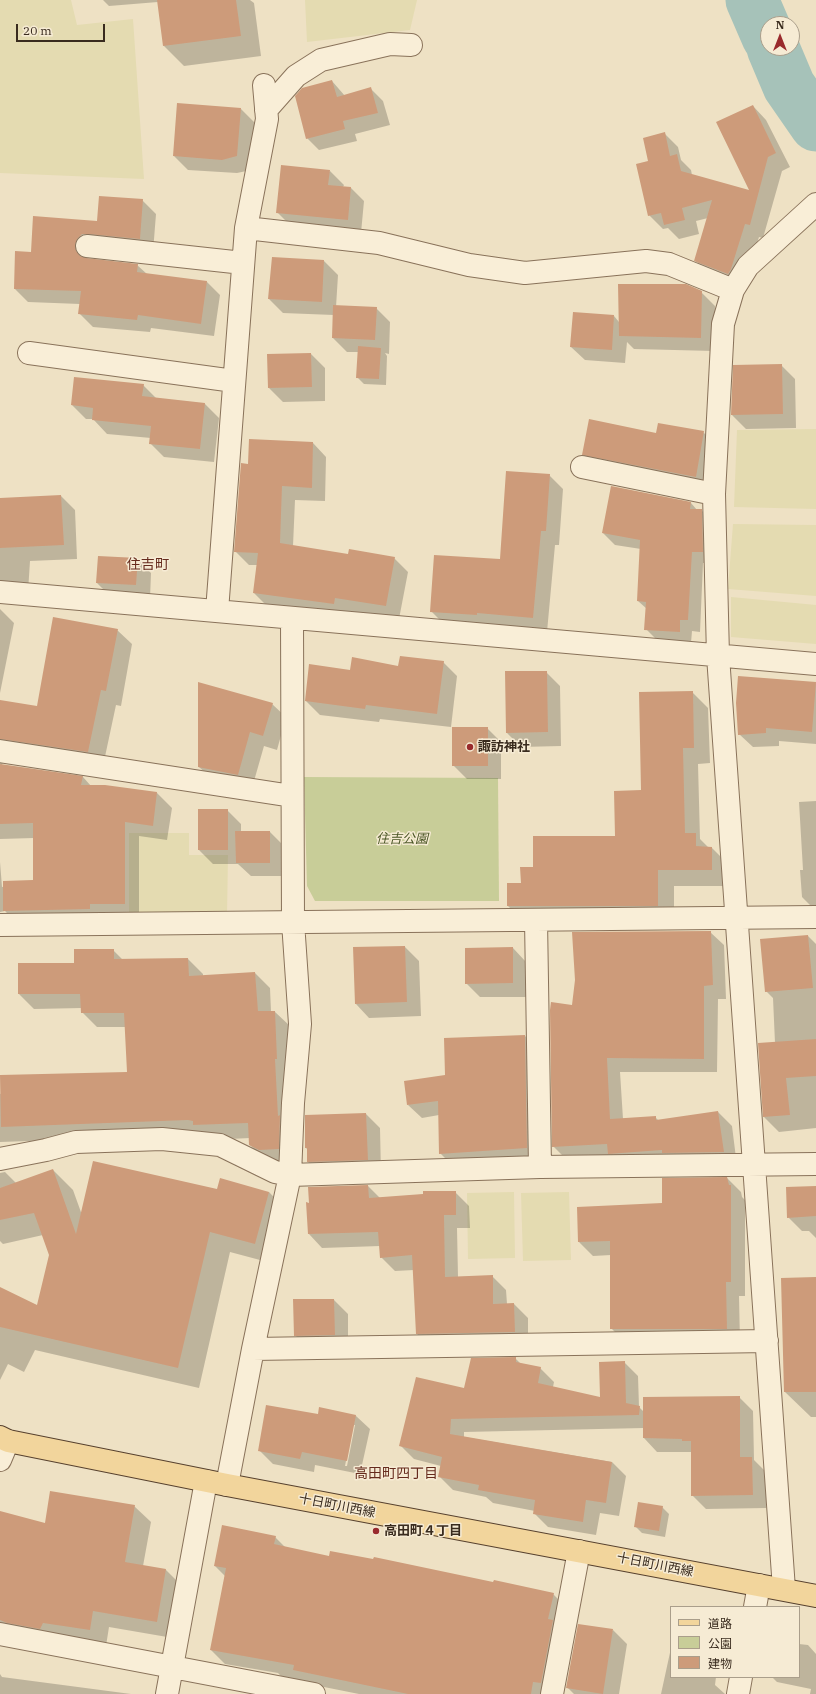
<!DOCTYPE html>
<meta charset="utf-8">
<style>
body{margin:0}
#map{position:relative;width:816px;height:1694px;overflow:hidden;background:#eee1c4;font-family:"IBM Plex Serif","Noto Sans JP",serif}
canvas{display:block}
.legend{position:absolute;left:670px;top:1606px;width:130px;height:72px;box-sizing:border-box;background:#f6ebd4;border:1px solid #aa9e8b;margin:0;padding:5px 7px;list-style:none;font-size:12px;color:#392b1e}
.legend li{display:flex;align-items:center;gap:8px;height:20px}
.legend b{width:20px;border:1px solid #aa9e8b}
.north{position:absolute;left:760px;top:16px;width:40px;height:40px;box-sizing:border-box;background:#f6ebd4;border:1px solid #aa9e8b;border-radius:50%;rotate:0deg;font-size:11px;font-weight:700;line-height:16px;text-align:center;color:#392b1e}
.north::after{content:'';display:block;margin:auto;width:14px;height:18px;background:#992a2d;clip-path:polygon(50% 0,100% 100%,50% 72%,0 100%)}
.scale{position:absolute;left:16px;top:24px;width:89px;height:18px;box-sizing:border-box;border:2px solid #392b1e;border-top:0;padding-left:5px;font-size:12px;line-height:14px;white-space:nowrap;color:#392b1e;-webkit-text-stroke:3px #f6ebd4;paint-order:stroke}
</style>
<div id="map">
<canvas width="816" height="1694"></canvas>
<ul class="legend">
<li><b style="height:5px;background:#f2d59c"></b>道路</li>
<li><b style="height:11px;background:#c8cd98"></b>公園</li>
<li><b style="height:11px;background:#cd9b7a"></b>建物</li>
</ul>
<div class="north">N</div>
<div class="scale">20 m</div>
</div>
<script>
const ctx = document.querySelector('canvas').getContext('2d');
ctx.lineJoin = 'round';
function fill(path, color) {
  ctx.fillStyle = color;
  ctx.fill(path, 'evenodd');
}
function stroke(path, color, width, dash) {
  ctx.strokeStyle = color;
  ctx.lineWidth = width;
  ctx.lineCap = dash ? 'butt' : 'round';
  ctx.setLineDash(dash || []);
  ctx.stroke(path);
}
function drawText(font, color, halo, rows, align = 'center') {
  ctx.font = font + ' "IBM Plex Serif","Noto Sans JP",serif';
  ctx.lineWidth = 3;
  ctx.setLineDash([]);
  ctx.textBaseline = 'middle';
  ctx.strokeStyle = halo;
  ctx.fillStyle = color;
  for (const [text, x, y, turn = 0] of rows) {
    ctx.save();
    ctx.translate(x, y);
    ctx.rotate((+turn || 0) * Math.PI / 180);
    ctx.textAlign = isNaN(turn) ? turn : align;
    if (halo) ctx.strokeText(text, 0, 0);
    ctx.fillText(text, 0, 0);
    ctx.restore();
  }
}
const farmland = new Path2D(`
 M0,0H71L77,25L133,19L144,179L0,173Z
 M305,0H417L410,30L307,42Z
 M816,429V509L734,507L737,430Z
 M733,524L816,525V596L728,589Z
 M731,597L816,605V644L731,637Z
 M129,833H189V855H228L227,916L129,915Z
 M514,1192L515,1258L468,1259L467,1193Z
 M569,1192L571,1260L523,1261L521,1193Z`);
const green = new Path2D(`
 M304,777L498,778L499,901H315L307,886Z`);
const shadow = new Path2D(`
 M103,0H250L254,3L261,56L184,66L164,46L158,2L109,6Z
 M332,81L345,96L371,89L383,101L390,125L355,134L357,141L319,150L307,138Z
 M753,106L766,120L790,167L782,171L763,238L759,237L745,283L709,274L695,260L708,218L696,221L699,234L679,239L668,228L663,229L649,215L650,162L664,133L678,147L681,160L691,170L692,175L751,192Z
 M241,109L255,123L251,170L237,173L188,170L174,156Z
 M330,171L344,185L343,187L351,188L364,201L361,233L291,226L277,212Z
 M142,200L156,214L153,252H90L87,260L137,265L147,274L207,282L220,295L214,336L151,328L150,332L93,327L79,313L80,304L28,302L15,289L32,253Z
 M324,261L338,275L336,307L376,308L390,322L389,354L385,353L387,356L386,385L364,384L357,377L359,352H347L333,338L334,315L283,313L269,299Z
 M701,292L715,306L714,351L634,349L627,342L625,363L585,360L571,347L614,316L619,322Z
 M311,354L325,368V401L283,402L269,388Z
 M781,365L795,379L796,428L746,429L732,415Z
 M143,385L157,399L205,404L219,418L214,462L164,457L150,443L151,438L107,434L93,419H86L72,405Z
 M703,432L717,446L709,491L597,468L583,455L657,435Z
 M313,443L326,457L325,501L295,500L293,546L349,555L394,558L408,572L399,619L348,611L347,617L267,606L254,593L257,565H249L235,551L248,465Z
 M549,475L563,489L559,545H555L547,632L445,625L431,611L501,560Z
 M61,496L75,510L77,559L30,561L28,592L0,591V499Z
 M691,503L697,510H701L714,522L715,563H703L700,632L692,631L691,643L658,641L646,629L647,609L638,601L641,549L615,545L603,533Z
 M137,559L151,573L150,599L111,597L97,583Z
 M0,609L14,623L0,693Z
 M117,630L132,644L121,706L116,705L103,766L5,758L2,765L83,777L91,786H105L157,793L172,808L167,840L139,836V919L19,925L5,911L0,912V862L2,887L34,881V838L0,839V701L38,707Z
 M443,662L457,676L451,727L380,719L379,722L320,715L306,701L351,671Z
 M546,672L560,686L561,746L521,747L507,733Z
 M816,683V744L779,741V746L753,747L739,734Z
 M692,692L708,708L710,763L698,764L700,839L709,848H712L728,864V886H674V922H524L508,906L534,868L616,837L642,791Z
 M272,704L286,717L277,750L264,746L252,788L214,781L199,767Z
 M487,728L501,742V779H467L453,765Z
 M816,801V910H815L802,897L800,870H803L799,802Z
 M227,810L241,824V832H270L284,846V876H251L238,864H213L199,850Z
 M710,932L724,945L726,999H718L717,1072H620L623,1119L655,1117L659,1121L718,1112L732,1126L737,1166L567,1160L553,1146L573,1006Z
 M808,936L816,944V1128L779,1132L764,1117L775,1043L773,998L766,991Z
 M405,947L419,961L421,1016L369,1018L356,1004Z
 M513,948L526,962L527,997H480L466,983Z
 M113,950L123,960L188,959L203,974V976L255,973L270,988L271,1012H275L290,1026L293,1164L265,1160L250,1145V1138L209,1140L203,1135L0,1142V1094L128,1073L126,1027H97L82,1012V1008L34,1009L19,994L75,964Z
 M525,1036L538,1049L540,1161L453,1166L440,1153L439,1115L422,1118L408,1105L446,1075Z
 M366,1114L380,1128L381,1174L322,1175L308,1162V1150L306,1148Z
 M53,1170L73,1190L82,1215L218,1190L269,1192L289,1213L275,1264L230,1252L199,1388L35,1350L24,1372L8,1364L0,1380V1288L38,1306L50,1255L43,1235L3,1244L0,1241V1173L5,1172L16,1183Z
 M727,1178L741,1192L742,1197L745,1200V1296H739L740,1343L625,1342L611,1328V1255L593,1256L579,1242L578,1208L663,1204Z
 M368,1186L380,1198L455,1192L469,1206L470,1228H457L458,1277L492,1276L506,1290L507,1304H514L528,1318V1346L431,1347L417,1334L414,1270L395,1271L381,1257L380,1246L322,1248L309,1234Z
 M816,1187V1238L809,1231H802L788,1217Z
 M816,1278V1417H811L785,1392Z
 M334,1300L348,1314V1349H309L295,1335Z
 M515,1358L521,1364L540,1368L554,1382L553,1387L602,1399L624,1362L638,1376L639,1407L644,1412L739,1397L753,1411L754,1460L766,1472V1508L706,1509L692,1495V1452H657L644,1438V1428L464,1432V1437L612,1462L626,1476L619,1516L600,1513L596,1535L548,1527L534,1513L535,1511L493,1503L486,1497L453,1490L439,1476L441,1466L414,1459L400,1445L465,1389Z
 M318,1415L356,1416L370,1429L360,1474L315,1465L314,1472L273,1464L259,1450ZM353,1425H355L347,1466H345Z
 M134,1506L151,1522L143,1566L166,1570L182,1586L173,1638L109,1627L106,1646L0,1636V1512L45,1524Z
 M662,1507L669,1514L665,1537L642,1533L635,1526Z
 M275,1537L286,1548L330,1557L553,1594L567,1608L555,1694H359L319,1686L325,1694L292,1688L278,1673L225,1664L211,1650L225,1576L215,1566Z
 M613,1630L627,1644L619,1694H574L567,1687Z
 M799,1644L808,1645L816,1654V1694H810L811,1689L777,1682L772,1677H799Z
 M671,1648V1677H716L715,1685L725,1694H661Z
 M0,1674L2,1677L131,1694H0Z`);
const river = new Path2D(`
 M752,0L768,37
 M773,48L789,86L816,125`);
const building = new Path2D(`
 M157,0H236L241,36L163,46Z
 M332,80L337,97L371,87L378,113L343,121L345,129L306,139L295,96L302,88Z
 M177,103L241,108L237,156L222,160L173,156Z
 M753,105L776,153L768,157L750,225L745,224L731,269L728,274L694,261L712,200L682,208L685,220L664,225L661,213L648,216L636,164L648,161L643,138L665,132L670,156L677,154L681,171L749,190L716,122Z
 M281,165L330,170L328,185L351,187L348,220L276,213Z
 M99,196L143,199L140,239L88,234H82L77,239L75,245L76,251L80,256L86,258L138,264L137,272L207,281L201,324L138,315L137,320L78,314L81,291L14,289L15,251L31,252L33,216L97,221Z
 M272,257L324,260L322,302L268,299Z
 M618,284H686L702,291L701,338L619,336Z
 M333,305L377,307L375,340L332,338Z
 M573,312L614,315L612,350L570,347Z
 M358,346L381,348L379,379L356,378Z
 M311,353L312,387L268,388L267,354Z
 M782,364L783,414L731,415L733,365Z
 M74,377L144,384L142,396L205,403L200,449L149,444L151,426L92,420L93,408L71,405Z
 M589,419L656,433L658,423L704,431L696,477L582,455Z
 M249,439L313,442L312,488L282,486L280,543L348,554L349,549L395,557L386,606L335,598L334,604L253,593L258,553L234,552L241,463L248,464Z
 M506,471L550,474L546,531H541L533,618L477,613V615L430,612L434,555L500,559Z
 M611,486L691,502L690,509H702L703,552H692L688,620H680V632L644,630L646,602L637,601L640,540L602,533Z
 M61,495L64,545L0,548V498Z
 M98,556L138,558L136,585L96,583Z
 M53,617L118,629L106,691L101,690L88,752L0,739V700L37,706Z
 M400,656L444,661L437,714L366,705L365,709L305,701L309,664L350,670L352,657L398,666Z
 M505,671H547L548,732L506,733Z
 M738,676L816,682L812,732L766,728V733L738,735L736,703Z
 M198,682L273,703L263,736L250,732L238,775L198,767Z
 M693,691L694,748H683L685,833H696V846L712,847V870H658V906H507V883H521L520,867H533V836H615L614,791L641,790L639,692Z
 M452,727H488V766H452Z
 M0,764L83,776L81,785H105L157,792L153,826L125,822V904H90V909L3,911V881L33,880V823L0,824Z
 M198,809H228V850H198Z
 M235,831H270V863H236Z
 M711,931L713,985L704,986V1059L607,1058L610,1119L656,1116V1120L718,1111L724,1152L662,1153V1150L608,1154L607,1144L552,1147L550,1010L551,1002L572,1005L575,980L572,932Z
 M808,935L813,988L765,992L760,939Z
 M405,946L407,1002L355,1004L353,947Z
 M513,947V983L465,984V948Z
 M74,949H114V959L188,958L189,976L255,972L258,1011H275L277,1059H275L278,1116L280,1115L279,1149L259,1150L249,1145L248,1123L193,1125V1121L188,1120L1,1127L0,1075L127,1072L124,1013H81L80,994H18V963H74Z
 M525,1035L527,1148L439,1154L438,1101L407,1105L404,1081L445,1075L444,1038Z
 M816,1039V1076L786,1078L790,1115L763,1117L758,1043Z
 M366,1113L368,1160L307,1162V1148H305V1115Z
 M93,1161L217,1189L220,1178L269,1192L255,1244L210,1232L178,1368L0,1327V1287L37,1305L49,1255L34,1213L0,1220V1188L53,1169L76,1234Z
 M727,1177L729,1185H731V1282H726L727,1329H610V1241L578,1242L577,1207L662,1203V1178Z
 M368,1185L369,1198L423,1194V1191H456V1215H444L445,1277L493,1275V1304L514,1303L515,1332L416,1334L412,1255L380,1258L378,1232L308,1234L306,1202L309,1203L308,1187Z
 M816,1186V1216L787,1218L786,1187Z
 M816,1277V1392H784L781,1278Z
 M293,1299H334L335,1335L294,1336Z
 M516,1357V1362L541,1367L538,1383L600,1397L599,1362L625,1361L626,1403L640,1406L639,1415L451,1419L450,1434L612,1462L606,1503L586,1500L583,1522L533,1514L535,1500L478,1490L479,1485L438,1477L442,1457L399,1446L416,1377L464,1388L471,1358Z
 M740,1396V1457H752L753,1495L691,1496V1441H682V1439L643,1438V1397Z
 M266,1405L318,1414L319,1407L356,1415L347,1461L302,1452L300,1459L258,1451Z
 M50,1491L135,1505L125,1562L166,1569L157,1622L93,1611L90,1630L43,1623L40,1629L7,1623L0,1620V1511L45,1523Z
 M638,1502L663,1506L659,1531L634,1527Z
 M222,1525L276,1536L274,1544L329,1556L330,1551L373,1559L374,1557L493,1582L494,1580L554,1593L548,1619L553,1620L541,1683L533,1682L531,1694H408L293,1670L294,1665L210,1650L226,1568L214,1566Z
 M578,1624L613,1629L603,1694L566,1688Z`);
const minor = new Path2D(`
 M266,110L296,76L321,60L390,44L411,45
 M246,228L379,243L469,265L525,273L646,261L669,264L733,290
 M87,246L243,263
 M29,353L234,381
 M582,467L714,494
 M0,592L816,664
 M217,611L246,228L267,119L264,85
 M0,751L292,796
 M536,920L540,1167
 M0,925L816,917
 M0,1159L46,1150L76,1142L162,1139L220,1145L275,1172L290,1175L540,1167L816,1164
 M253,1349L767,1341
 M0,1460L8,1441
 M227,1485L253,1349L290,1175L293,1103L300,1024L293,922L292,618
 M784,1589L718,656L714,494L723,324L733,290L748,266L816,204
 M755,1607L759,1585
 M0,1634L314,1694
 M167,1694L206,1481
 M552,1694L579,1551
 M738,1694L741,1677`);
const major = new Path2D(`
 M0,1437L8,1441L227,1485L816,1596`);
const markers = [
 [470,747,4,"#992a2d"],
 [376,1531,4,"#992a2d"]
];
const poiNames = [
 ["諏訪神社",478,747],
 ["高田町４丁目",384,1531]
];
const parkNames = [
 ["住吉公園",402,839]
];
const streetNames = [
 ["十日町川西線",337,1506,11],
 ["十日町川西線",655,1565,11]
];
const neighbourhoodNames = [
 ["住吉町",148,565],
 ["高田町四丁目",396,1474]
];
fill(farmland, '#e4dbb1');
fill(green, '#c8cd98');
fill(shadow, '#0003');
stroke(river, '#a6c2b9', 53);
fill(building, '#cd9b7a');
stroke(minor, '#89725a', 24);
stroke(major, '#57412e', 24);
stroke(minor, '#f9eed7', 22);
stroke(major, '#f2d59c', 22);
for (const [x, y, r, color] of markers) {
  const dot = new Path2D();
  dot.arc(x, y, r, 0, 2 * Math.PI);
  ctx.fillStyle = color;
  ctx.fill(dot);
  stroke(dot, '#f6ebd4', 1.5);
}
drawText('bold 13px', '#392b1e', '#f6ebd4', poiNames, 'left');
drawText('italic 13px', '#4a5625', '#f6ebd4', parkNames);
drawText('13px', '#392b1e', '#f6ebd4', streetNames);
drawText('14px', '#662b1d', '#f6ebd4', neighbourhoodNames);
</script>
